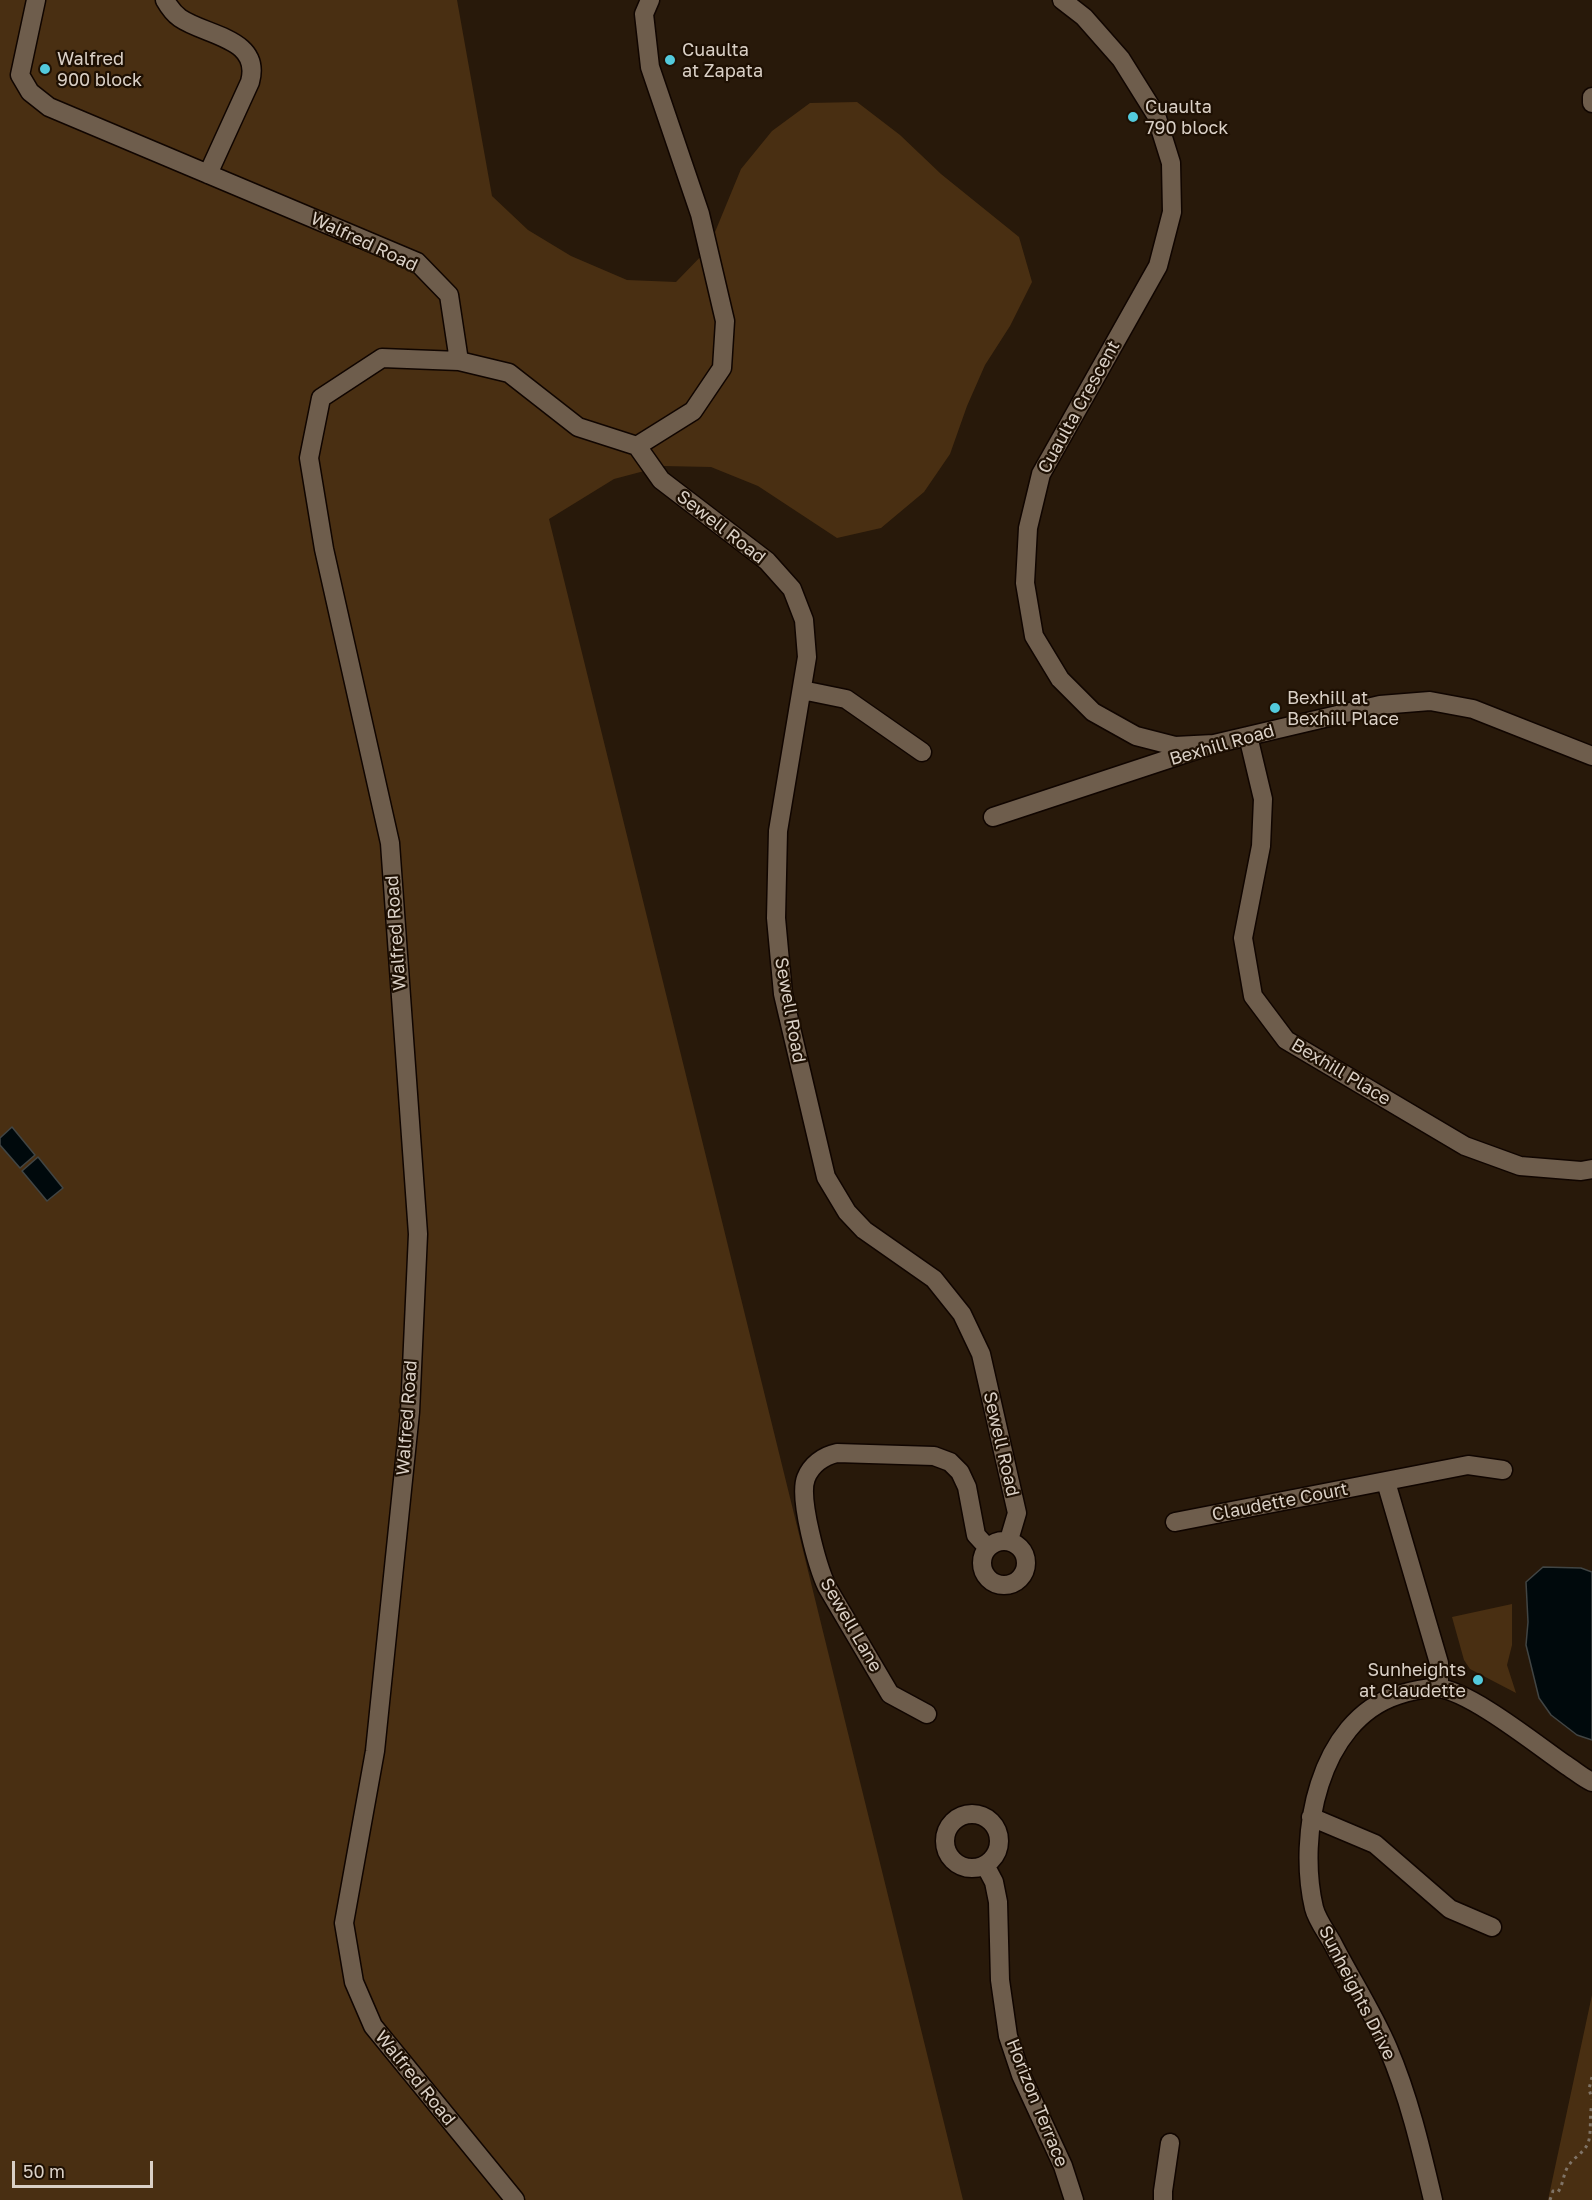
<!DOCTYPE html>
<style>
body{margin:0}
#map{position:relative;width:1592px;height:2200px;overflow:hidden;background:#28190a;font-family:"Golos Text",sans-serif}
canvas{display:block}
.scale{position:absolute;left:12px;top:2161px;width:141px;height:27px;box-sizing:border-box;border:3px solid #dad0c6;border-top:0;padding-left:8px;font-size:18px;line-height:21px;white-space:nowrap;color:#dad0c6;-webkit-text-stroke:4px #1e1003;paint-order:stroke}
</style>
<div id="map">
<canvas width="1592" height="2200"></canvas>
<div class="scale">50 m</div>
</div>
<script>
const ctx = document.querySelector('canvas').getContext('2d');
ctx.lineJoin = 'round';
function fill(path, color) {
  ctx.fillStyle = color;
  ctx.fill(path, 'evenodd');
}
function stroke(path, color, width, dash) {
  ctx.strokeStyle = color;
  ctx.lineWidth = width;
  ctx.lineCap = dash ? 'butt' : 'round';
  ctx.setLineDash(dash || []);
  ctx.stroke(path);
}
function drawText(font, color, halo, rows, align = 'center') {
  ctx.font = font + ' "Golos Text",sans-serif';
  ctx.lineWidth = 4.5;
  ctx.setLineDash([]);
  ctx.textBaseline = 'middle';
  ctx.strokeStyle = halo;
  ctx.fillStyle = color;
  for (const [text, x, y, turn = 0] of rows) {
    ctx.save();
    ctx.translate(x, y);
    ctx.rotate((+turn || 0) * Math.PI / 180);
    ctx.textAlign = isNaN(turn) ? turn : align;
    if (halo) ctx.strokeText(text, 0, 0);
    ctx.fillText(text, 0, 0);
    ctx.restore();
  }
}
const green = new Path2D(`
 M0,0H457L492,196L528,230L571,256L627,280L676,282L708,249L741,169L772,131L810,103L857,102L900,135L941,174L1019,237L1032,282L1010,326L985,365L967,406L950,454L924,492L881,528L837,538L758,486L711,467L663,466L614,479L549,519L963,2200H0Z
 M1512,1604V1645L1507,1665L1516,1693L1470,1669L1464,1660L1452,1617Z
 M1592,1995V2200H1548Z`);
const water = new Path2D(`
 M12,1127L35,1155L20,1168L0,1145V1138Z
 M38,1157L63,1188L47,1201L22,1171Z
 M1543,1567L1581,1568L1592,1572V1740L1577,1735L1551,1715L1539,1698L1526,1645L1528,1622L1526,1582Z`);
const path = new Path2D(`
 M1592,2077L1589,2089L1592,2099
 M1550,2200L1553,2191L1558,2192C1564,2183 1563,2173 1569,2165C1574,2157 1584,2153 1588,2143C1592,2133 1589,2116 1592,2104`);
const minor = new Path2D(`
 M36,0L20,75L30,92L49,107L417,262L449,295L459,361
 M165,0C169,7 173,13 180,18C206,36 262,38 250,82L208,174
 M1062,0L1084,17L1121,59L1156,115L1171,163L1172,212L1158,266L1041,474L1028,528L1025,583L1034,636L1060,679L1093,712L1136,736L1175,746L1214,744
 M1592,97V103
 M637,446L661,480L767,561L792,589L804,620L807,657L778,831L776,918L783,994L826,1177L847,1212L864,1230L934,1279L962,1314L981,1354L1017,1513L1009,1540
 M802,690L846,699L922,752
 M1248,736L1263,799L1261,846L1243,938L1253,996L1286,1040L1465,1146L1520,1166L1581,1171L1592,1169
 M993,817L1214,744L1380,705L1430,701L1473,709L1592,756
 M1386,1482L1439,1663V1688
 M1175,1522L1468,1465L1503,1470
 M982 1563a22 22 0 1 1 44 0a22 22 0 1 1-44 0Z
 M927,1714L890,1694L827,1587C818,1568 798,1498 806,1478C811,1465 823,1456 837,1453L934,1456L950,1462L960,1472L967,1487L976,1535L987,1547
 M945 1841a27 27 0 1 1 54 0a27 27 0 1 1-54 0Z
 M1311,1817L1375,1844L1450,1909L1492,1927
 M985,1865L994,1882L998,1902L1000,1980L1008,2036L1021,2075L1063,2166L1074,2200
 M515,2200L373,2026L354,1982L344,1923L375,1751L410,1412L418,1234L390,843L324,549L309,458L321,398L382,358L459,361L509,373L578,427L637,446L693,411L722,368L725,321L700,214L650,67L644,14L650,0
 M1163,2200V2191L1170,2143
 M1433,2200C1421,2149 1409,2097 1388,2048C1373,2013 1351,1979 1333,1944C1327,1933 1317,1920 1314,1908C1297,1836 1318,1721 1398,1695C1411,1691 1425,1687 1438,1688C1470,1691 1537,1745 1566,1765C1574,1770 1583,1778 1592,1782`);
const markers = [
 [670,60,6,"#53cadc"],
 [45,69,6,"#53cadc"],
 [1133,117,6,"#53cadc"],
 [1275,708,6,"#53cadc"],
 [1478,1680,6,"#53cadc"]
];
const poiNames = [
 ["Cuaulta",682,50],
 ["at Zapata",682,71],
 ["Walfred",57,59],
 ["900 block",57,80],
 ["Cuaulta",1145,107],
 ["790 block",1145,128],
 ["Bexhill at",1287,698],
 ["Bexhill Place",1287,719],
 ["Sunheights",1466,1670,"right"],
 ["at Claudette",1466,1691,"right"]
];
const streetNames = [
 ["Walfred Road",364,242,25],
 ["Cuaulta Crescent",1079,407,-61],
 ["Sewell Road",721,527,38],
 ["Bexhill Road",1222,745,-16],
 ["Walfred Road",396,933,-94],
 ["Sewell Road",790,1010,80],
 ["Bexhill Place",1341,1072,31],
 ["Walfred Road",407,1418,-86],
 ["Sewell Road",1001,1444,77],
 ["Claudette Court",1280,1502,-11],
 ["Sewell Lane",851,1625,60],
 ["Sunheights Drive",1357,1993,63],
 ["Walfred Road",415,2078,51],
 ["Horizon Terrace",1037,2103,68]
];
fill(green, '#492f12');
fill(water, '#00090c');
stroke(water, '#414544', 1.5);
stroke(minor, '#100500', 21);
stroke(path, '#807467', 3, [3, 4.5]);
stroke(minor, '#6e5d4c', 18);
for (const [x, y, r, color] of markers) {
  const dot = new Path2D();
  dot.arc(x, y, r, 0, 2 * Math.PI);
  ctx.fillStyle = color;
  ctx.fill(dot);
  stroke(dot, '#1e1003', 2);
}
drawText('18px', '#dad0c6', '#1e1003', poiNames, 'left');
drawText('18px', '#dad0c6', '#1e1003', streetNames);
</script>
